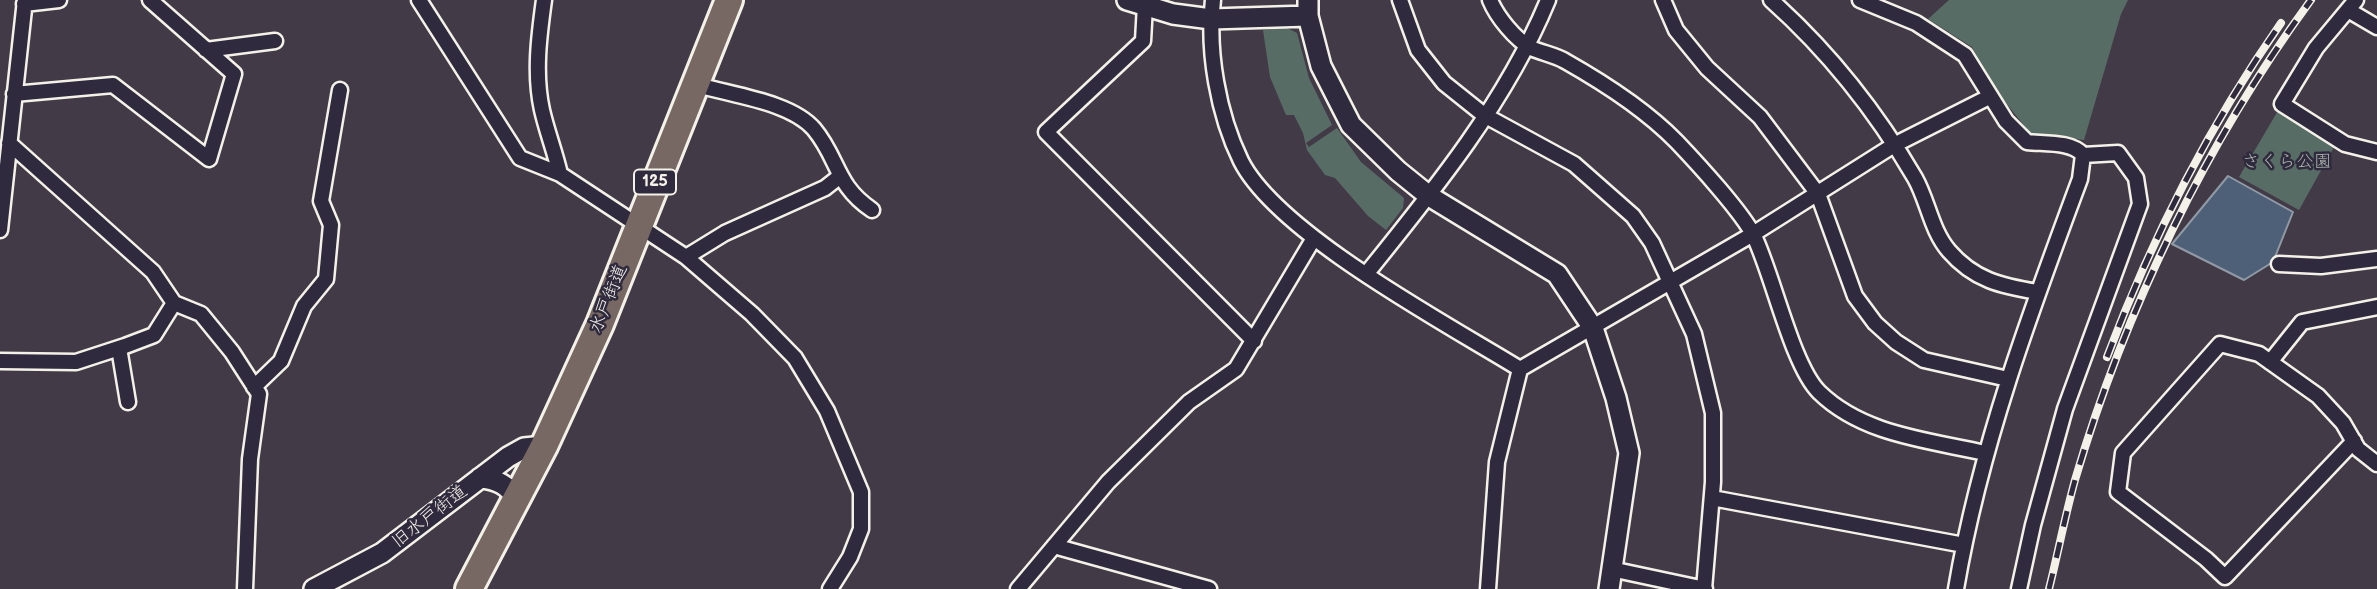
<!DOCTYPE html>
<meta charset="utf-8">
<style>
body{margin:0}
canvas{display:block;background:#423a47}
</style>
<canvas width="2377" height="589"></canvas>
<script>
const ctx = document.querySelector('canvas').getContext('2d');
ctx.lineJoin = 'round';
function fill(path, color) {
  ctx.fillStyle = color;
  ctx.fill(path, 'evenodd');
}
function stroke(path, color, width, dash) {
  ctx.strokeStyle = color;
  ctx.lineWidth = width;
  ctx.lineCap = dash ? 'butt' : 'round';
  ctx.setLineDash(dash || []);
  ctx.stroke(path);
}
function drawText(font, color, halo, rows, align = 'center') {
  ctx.font = font + ' "Balsamiq Sans","Klee One",sans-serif';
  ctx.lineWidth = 5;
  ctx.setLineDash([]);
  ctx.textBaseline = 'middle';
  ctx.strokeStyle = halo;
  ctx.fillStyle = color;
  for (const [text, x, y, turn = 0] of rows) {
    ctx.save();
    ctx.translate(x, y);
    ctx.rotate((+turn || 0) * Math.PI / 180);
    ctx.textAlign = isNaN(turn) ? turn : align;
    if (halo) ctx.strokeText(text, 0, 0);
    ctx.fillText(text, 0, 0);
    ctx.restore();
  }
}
const green = new Path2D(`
 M1949,0H2128L2121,14L2084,140L2030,133L1990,83L1972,47L1928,19Z
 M1287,28L1297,33L1309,78L1332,125L1306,143L1309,147L1337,128L1361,162L1404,198L1403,208L1386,230L1368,216L1335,178L1325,175L1307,150L1303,133L1294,115H1286L1270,77L1263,30Z
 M2279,109L2333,139L2334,147L2299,210L2239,177Z`);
const water = new Path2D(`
 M2228,176L2293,212L2273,262L2244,280L2172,244Z`);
const street = new Path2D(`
 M419,0L520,158L560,174L686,257L752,314L795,358L827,411L861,492V529L850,557L830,589
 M544,0C539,36 534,74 542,110C547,132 555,152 560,174
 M1213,0C1207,51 1218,114 1241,161C1278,234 1447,324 1520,369
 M1400,0L1418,50L1444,83L1484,115L1574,164L1633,216L1652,243L1694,334L1713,413V482L1704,589
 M1490,0C1497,17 1515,39 1531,48C1542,53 1555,55 1565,61C1604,83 1646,110 1677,142C1697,163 1742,212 1754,236C1773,275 1792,365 1819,392C1863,435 1928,440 1985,453
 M1663,0L1676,30L1707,68L1760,117L1818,194L1855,296L1875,323L1896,342L1924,360L2008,379
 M1771,0C1827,50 1877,113 1915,178C1928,201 1931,230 1949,251C1974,280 2001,286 2038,292
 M1860,0L1916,23L1965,55L2006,121L2027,142C2043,144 2072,141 2083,155L2080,179C2030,313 1980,447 1956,589
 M2356,0L2316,48L2282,104L2345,144L2377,152
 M24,4L59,0
 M1145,5L1143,41L1046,132L1254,341
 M2348,10L2377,27
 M206,50L275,41
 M695,84C729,95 790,101 814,129C839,159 835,185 872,210
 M14,94L113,85L209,159L234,74L150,0
 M9,143L153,272L174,303L201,314L232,352L259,394L250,459L245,589
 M0,230L25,0
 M686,257L725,233L825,188L839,177
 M2279,264L2321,266L2377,259
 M1367,273C1435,189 1507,100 1548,0
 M119,348L128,402
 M0,361L76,362L125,346L154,335L174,303
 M2270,362L2302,322L2377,307
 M254,387L281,361L304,306L326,279L331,225L321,201L340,90
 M2354,441L2225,577L2206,559L2118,492L2123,453L2220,344L2259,354L2318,396L2343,423L2358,449L2377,464
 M1712,498L1964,545
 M1054,546L1209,589
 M1611,569L1705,589
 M1018,589L1108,482L1189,402L1236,369L1314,238
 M1488,589L1497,462L1520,369L1753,234L1894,145L1989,97
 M2019,589L2033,525L2065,409L2140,204L2136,178L2118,153L2083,155`);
const secondary = new Path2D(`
 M1127,0L1173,14L1211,19L1308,16
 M1308,0V16L1321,66L1351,125L1398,171L1429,196L1557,274L1593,328L1616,398L1629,453L1609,589
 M480,478C495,479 510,485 516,500
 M314,589L382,553L508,457L524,448L544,446`);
const highway = new Path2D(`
 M469,589L544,446L600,324L729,0`);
const rail = new Path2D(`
 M2107,357C2151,240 2209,126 2281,23
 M2049,589C2058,553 2065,516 2075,480C2125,310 2206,143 2311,0`);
const shields = [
 [655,182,42]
];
const shieldNames = [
 ["125",655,182]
];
const parkNames = [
 ["さくら公園",2287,162]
];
const streetNames = [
 ["水戸街道",609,299,-68],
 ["旧水戸街道",430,517,-38]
];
fill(green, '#586c66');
fill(water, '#4e6078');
stroke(water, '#909aa5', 2);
stroke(street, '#f4f1e8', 19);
stroke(secondary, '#f4f1e8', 24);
stroke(highway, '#f4f1e8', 32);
stroke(street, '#2f2a3d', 14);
stroke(secondary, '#2f2a3d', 19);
stroke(highway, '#776864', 26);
stroke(rail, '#f4f1e8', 8);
stroke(rail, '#2f2a3d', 5, [16]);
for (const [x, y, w] of shields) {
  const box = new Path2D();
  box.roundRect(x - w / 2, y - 12.5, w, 25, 5);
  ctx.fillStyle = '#2f2a3d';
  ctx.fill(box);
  stroke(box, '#f4f1e8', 2);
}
drawText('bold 16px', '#f4f1e8', null, shieldNames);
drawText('18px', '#aeb5ae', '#2f2a3d', parkNames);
drawText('18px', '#f4f1e8', '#2f2a3d', streetNames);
</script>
